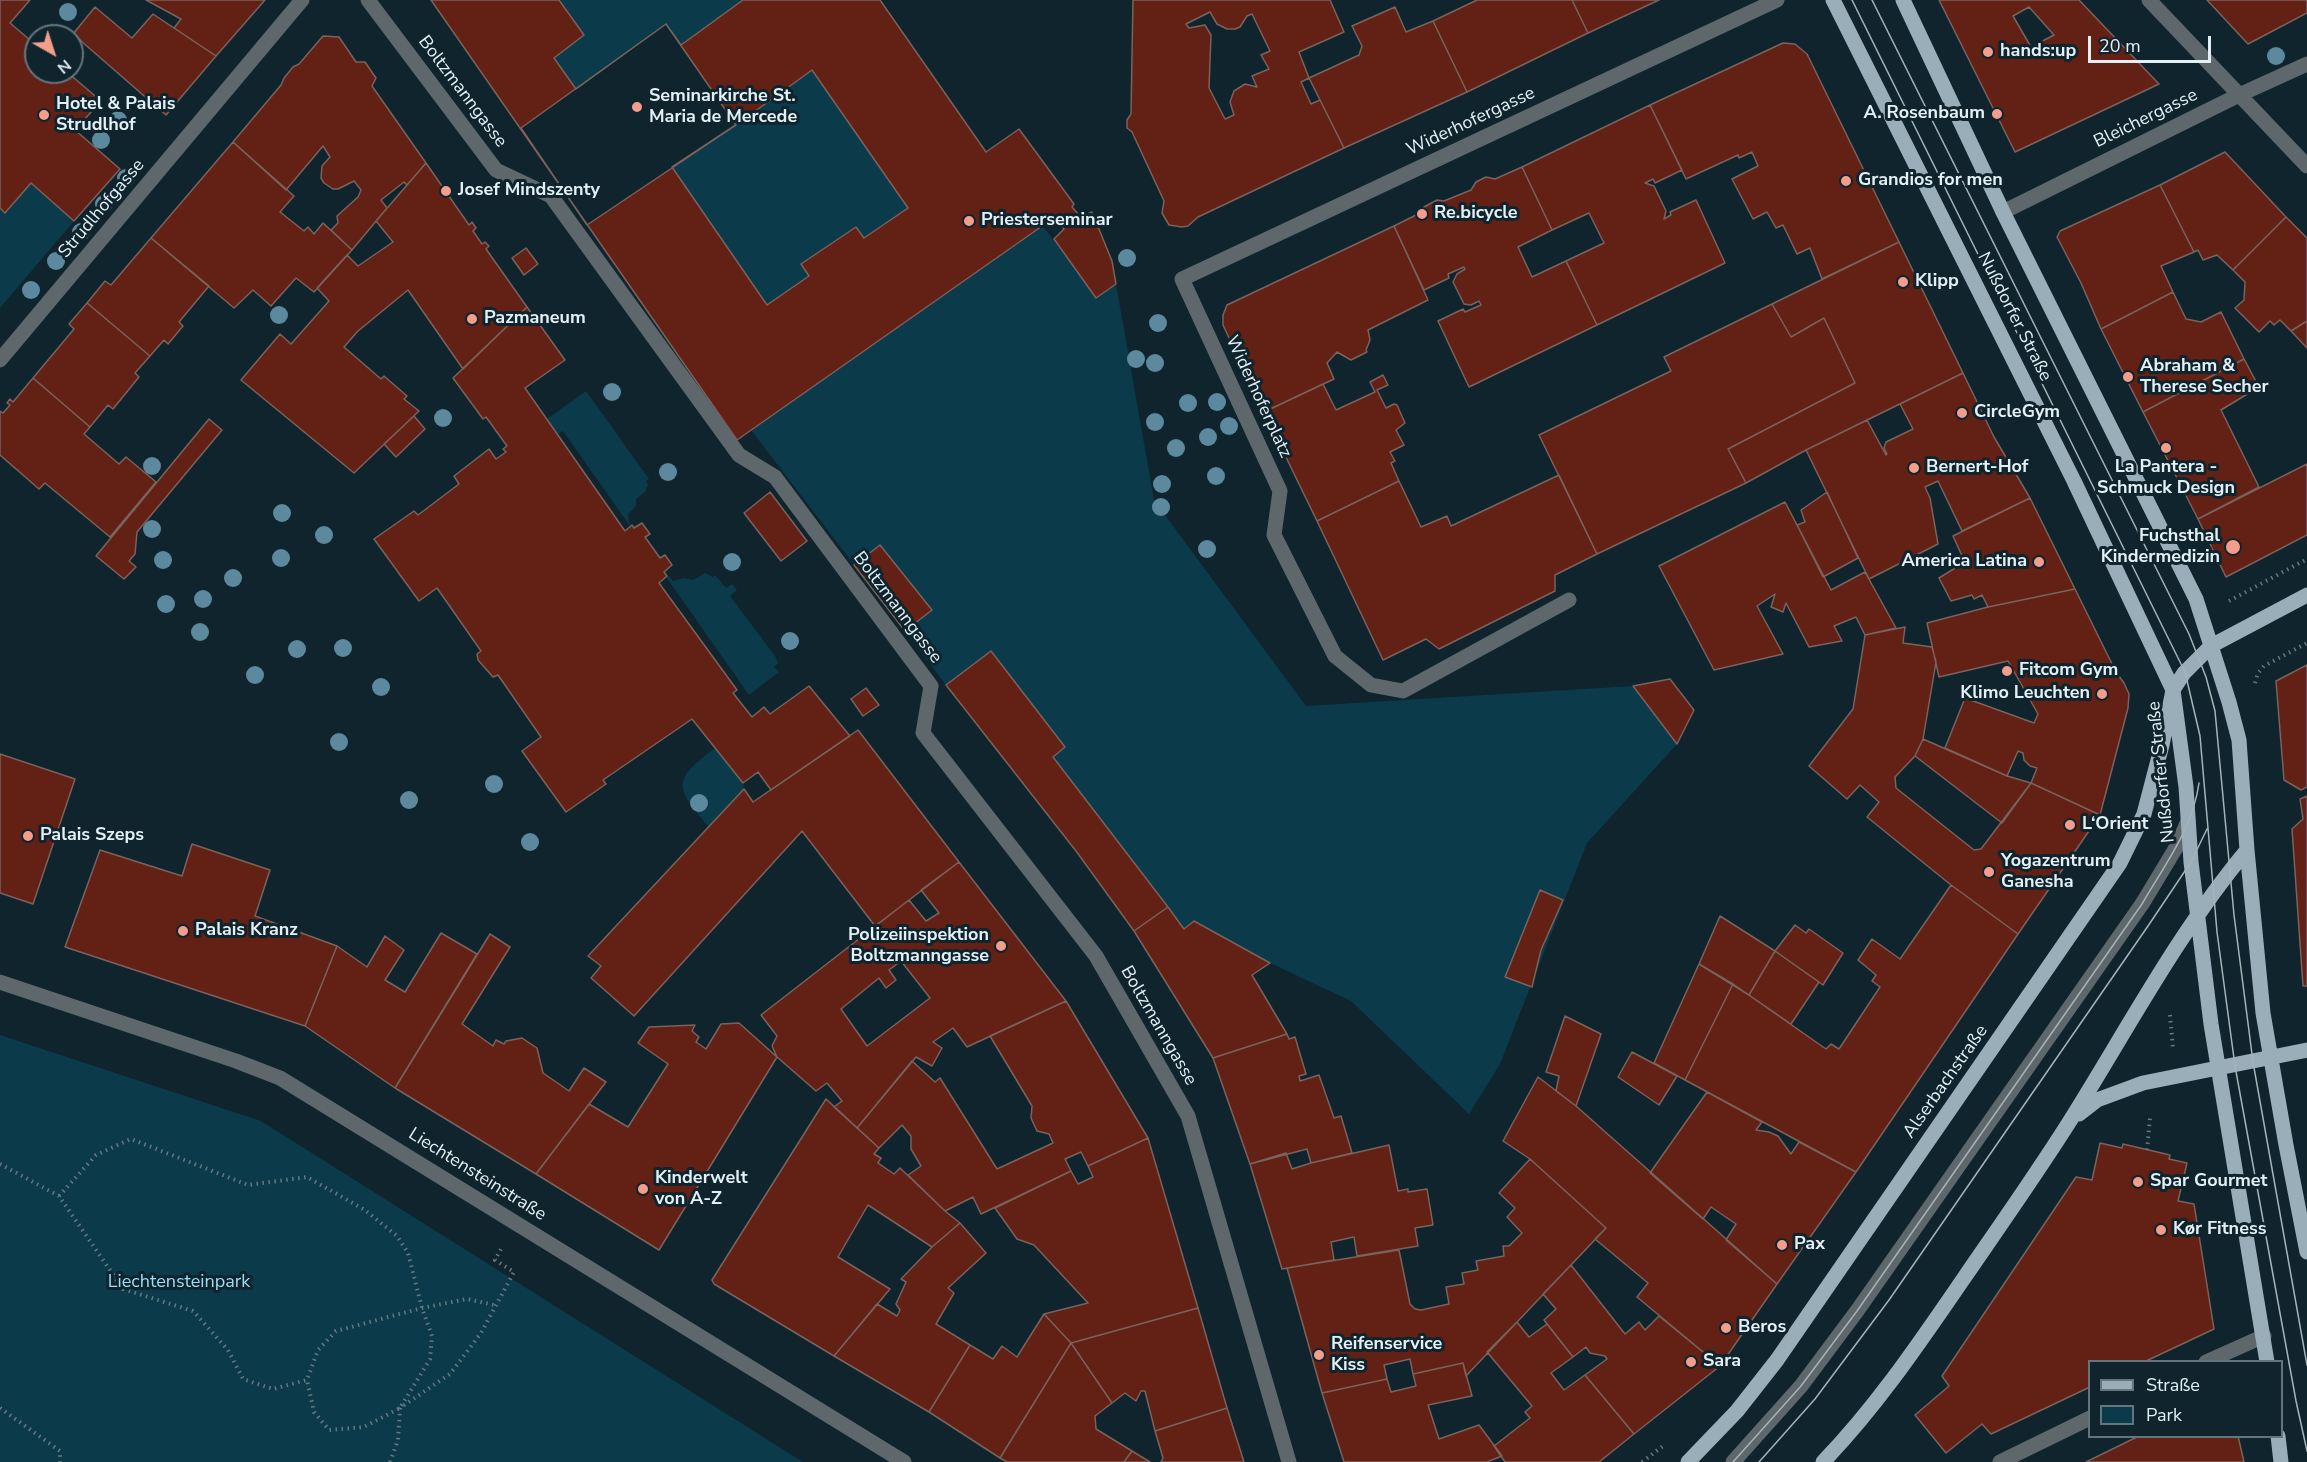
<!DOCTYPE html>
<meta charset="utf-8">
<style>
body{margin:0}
#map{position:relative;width:2307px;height:1462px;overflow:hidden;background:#0f242d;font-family:"Nunito Sans",sans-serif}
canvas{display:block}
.legend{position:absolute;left:2088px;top:1360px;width:195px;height:78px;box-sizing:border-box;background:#0f242d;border:2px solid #64767d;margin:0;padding:8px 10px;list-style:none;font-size:18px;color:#e3f0f6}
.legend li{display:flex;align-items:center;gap:12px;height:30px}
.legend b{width:30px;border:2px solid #64767d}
.north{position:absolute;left:24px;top:24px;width:60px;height:60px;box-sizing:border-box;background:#0f242d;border:2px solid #64767d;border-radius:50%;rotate:141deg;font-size:16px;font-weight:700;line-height:24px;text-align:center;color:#e3f0f6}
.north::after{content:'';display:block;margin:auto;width:21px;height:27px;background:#f49d8c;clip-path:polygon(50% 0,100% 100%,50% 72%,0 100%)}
.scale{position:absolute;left:2088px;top:36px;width:123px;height:27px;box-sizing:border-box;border:3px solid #e3f0f6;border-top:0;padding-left:8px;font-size:18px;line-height:21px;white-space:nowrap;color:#e3f0f6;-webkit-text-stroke:4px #0f242d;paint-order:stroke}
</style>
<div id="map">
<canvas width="2307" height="1462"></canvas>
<ul class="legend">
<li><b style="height:8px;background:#99aeb8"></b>Straße</li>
<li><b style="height:16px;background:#0b3a4b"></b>Park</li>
</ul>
<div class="north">N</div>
<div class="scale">20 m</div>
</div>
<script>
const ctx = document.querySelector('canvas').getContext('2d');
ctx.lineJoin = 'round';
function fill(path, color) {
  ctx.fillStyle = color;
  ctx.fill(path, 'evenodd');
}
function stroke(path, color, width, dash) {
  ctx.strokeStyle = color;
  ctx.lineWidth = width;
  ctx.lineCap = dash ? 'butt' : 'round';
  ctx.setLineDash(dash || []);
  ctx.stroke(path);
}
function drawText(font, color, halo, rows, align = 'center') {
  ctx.font = font + ' "Nunito Sans",sans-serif';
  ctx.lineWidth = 6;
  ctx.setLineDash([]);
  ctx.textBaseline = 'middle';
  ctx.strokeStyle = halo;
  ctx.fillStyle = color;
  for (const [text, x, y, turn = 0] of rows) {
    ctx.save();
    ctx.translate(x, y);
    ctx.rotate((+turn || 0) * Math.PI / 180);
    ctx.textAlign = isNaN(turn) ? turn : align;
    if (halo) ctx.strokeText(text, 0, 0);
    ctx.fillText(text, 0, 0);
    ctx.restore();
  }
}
const green = new Path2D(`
 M559,0H743L681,45L666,24L576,89L554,58L584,35Z
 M812,70L908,208L864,238L856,227L801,264L809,276L767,305L672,167Z
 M31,183L74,221L0,308V208L6,213Z
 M1043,226L1096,297L1116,284L1154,500L1306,706L1633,686L1677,744L1587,843L1500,1064L1469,1114L1351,1001L1270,963L1194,921L1184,929L1053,757L1065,747L991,652L946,685L751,430Z
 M586,391L649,479L646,481L648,485L645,492L636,499V506L628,514L630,526L563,431L557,434L547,419Z
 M705,573L713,577L715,575L726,588L732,584L737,590L730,596L775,656L778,663L774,667L779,672L749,695L666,577L668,575L673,581L684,578L693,580Z
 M715,748L743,783L744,789L709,827C675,787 671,781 715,748Z
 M0,1035L261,1121L803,1462H0Z`);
const building = new Path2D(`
 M0,0H30L10,23L30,40L36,34L38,36H36V72H67L101,101L75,130L120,169L74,221L31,183L5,213L0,208Z
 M146,0H265L216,56L174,28L181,19Z
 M431,0H559L584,35L554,58L576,89L666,24L681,45L743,0H880L986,152L1019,129L1074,204L1072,207L1081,217L1092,212L1112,261L1116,284L1096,298L1054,239L1064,229L1055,217L737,440ZM812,70L908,208L864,238L856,227L801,264L809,276L767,305L672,167L736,125Z
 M1133,0H1330L1344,32L1299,52L1309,78L1301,82L1311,104L1320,100L1344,148L1198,217L1188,226L1182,227L1169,225L1162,213L1164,201L1132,132L1127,128V120L1131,114ZM1210,12L1217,24L1227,29H1235L1240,27L1247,16L1252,14L1270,51L1261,55L1269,69L1252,76L1257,87L1245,84L1234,91L1230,102L1234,115L1225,119L1209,88L1211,35L1205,25L1189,28L1186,24Z
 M1572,0H1659L1588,33Z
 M1572,0L1588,33L1467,92L1433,21L1477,0Z
 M1939,0H2079L2159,84L2015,152ZM2029,7L2054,35L2031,47L2013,16Z
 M2207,0H2307V13L2248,44Z
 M95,7L132,38L153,14L216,56L166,115L73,34Z
 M1395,7L1406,32L1433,21L1467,92L1344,148L1309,78L1359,55L1362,46L1352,26Z
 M666,24L736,125L587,225L521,128Z
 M323,36L339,37L356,62H365L376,78L372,86L426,163L407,185L404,182L381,200L387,208L352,250L331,230L338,223L337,216L358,197L361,190L354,181L338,189H333L324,183L321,178L322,166L330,157L323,146L286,190L233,142L281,85L284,78L293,67L299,64Z
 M1783,43L1795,44L1807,54L1899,242L1822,279L1810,248L1797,254L1783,225L1776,228L1767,212L1753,219L1732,179L1758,166L1752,152L1739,158L1738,155L1686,179L1650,105Z
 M1650,105L1682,170L1655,183L1653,179L1645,183L1654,186L1666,211L1664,219L1671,215L1670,212L1696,200L1725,263L1597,325L1566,261L1604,243L1589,213L1552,230L1522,167Z
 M233,142L294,196L280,212L304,231L308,227L314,234L323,223L352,250L314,292L296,278L271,306L253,290L234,308L151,238Z
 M2225,152L2286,217L2233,270L2217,255L2203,260L2198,250L2194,252L2160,185Z
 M426,163L469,225L472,222L476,228L473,231L482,244L485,242L489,246L486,249L527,307L463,369L408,290L358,331L344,347L381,379L384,376L407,396L404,399L419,411L354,473L241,380L280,334L291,344L329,301L317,288L347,255L358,266L393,242L376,221Z
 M1522,167L1552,230L1518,247L1532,277L1566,261L1597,325L1469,387L1438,321L1463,309L1465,312L1481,305L1479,301L1471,305L1464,304L1453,282L1457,274L1465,269L1464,267L1448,274L1449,278L1424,290L1394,226L1418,214L1424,207L1437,200L1444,201L1471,190L1476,182L1486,177L1495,179Z
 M2160,185L2194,252L2161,266L2173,292L2101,329L2081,283L2057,237L2060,231Z
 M2286,217L2307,238V321L2291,331L2280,320L2274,325L2270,321L2259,332L2235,308L2244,300L2245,282L2233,270Z
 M1394,226L1428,300L1368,330L1370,340L1366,350L1367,352L1351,360L1337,352L1327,363L1334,379L1264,412L1223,325V315L1227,305Z
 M151,238L209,286L179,322L183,326L168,344L164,340L150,356L87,303L105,281L111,285Z
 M1899,242L1963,373L1806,450L1746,483L1728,449L1855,383L1824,318L1791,337L1772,304Z
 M526,248L538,264L524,275L512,258Z
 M2173,292L2186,319L2201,322L2221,312L2244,359L2143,412L2101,329Z
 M87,303L150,356L135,373L139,377L113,409L108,405L90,427L33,378L74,329L69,324Z
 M1772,304L1791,337L1824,318L1855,383L1728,449L1746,483L1597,554L1539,435L1671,371L1664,357Z
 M527,307L565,360L525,388L625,531L632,525L634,528L642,523L650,534L645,537L660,558L665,555L672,565L664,572L667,576L659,583L737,690L733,693L752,717L764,707L770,714L809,686L850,736L771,790L758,772L743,783L692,719L603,780L606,784L566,812L522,751L541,737L498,675L493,677L478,660L477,654L481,651L437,588L419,601L374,539L414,511L418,515L459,484L454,476L489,449L496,459L506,452L503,449L507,446L486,417L483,419L453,378Z
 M2307,321V348L2291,331Z
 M2244,359L2259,387L2221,410L2259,487L2198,519L2143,412Z
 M1963,373L1994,437L2030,498L1962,531L1938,481L1925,487L1930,498L1938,544L1869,579L1806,450L1867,420L1886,455L1887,454L1884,448L1886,442L1913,429L1900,404Z
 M1383,375L1388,385L1377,390L1386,408L1394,404L1397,405L1405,423L1396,430L1404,445L1390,452L1395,461L1391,463L1399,481L1317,521L1264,412L1323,384L1336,410L1375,392L1370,382Z
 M33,378L90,427L84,434L119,464L126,457L156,482L110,537L45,483L39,489L0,455V411L3,413L10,405L7,403L10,399L13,402Z
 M414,416L425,429L396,457L384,444Z
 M209,419L222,430L137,532L135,554L129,561L136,567L124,579L96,556Z
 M2307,464V535L2226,577L2198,519Z
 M1559,475L1597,554L1555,575V591L1439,649L1426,639L1383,660L1317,521L1399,481L1421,527L1447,516L1451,526Z
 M770,492L807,541L781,561L744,513Z
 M1827,492L1858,558L1823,577L1797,525L1805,522L1801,510Z
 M2030,498L2075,589L1988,607L1982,595L1974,599L1972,595L1951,601L1939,578L1960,565L1957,560L1963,558L1953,536Z
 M1785,502L1831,590L1865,572L1896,628L1865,635L1856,617L1834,626L1842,641L1809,647L1786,603L1783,612L1771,607L1775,594L1757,606L1783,654L1714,670L1659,566Z
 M880,545L932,610L905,631L854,565Z
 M2075,589L2116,672L2124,683L2129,694L2128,708L2100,815L2031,783L2037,768L2030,766L2024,760L2023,753L2018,751L2007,776L1945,748L1965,698L2034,723L2038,714L2008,661L1939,677L1927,623L1988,607Z
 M1905,627L1903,643L1932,647L1936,662L1923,739L1915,756L1895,777L1896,788L1974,850L1981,849L2031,783L2100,815L2018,934L1951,885L1867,817L1879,802L1860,785L1847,799L1809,766L1853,709L1865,635Z
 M991,651L1065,747L1053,757L1168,907L1134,931L1076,851L946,685Z
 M2307,665V787L2301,790L2284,780L2276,681Z
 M1670,679L1694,710L1677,744L1633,686Z
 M866,688L879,705L863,716L851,699Z
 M858,730L959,862L875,926L802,831L634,1016L591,978L601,966L588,956L744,789L753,802Z
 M1923,739L2007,776L2031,783L2002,823L1915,756Z
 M0,754L75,779L33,904L0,893Z
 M2307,796V986H2303L2292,829L2303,819L2300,799Z
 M192,844L270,870L255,916L337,946L305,1026L65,947L100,850L182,876Z
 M959,862L1066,1001L967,1047L953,1028L933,1042L942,1048L932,1066L916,1057L857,1128L834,1107L842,1101L827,1083L816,1091L777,1057L772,1046L777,1036L761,1015L909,900L926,921L939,913L921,890ZM901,961L930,998L867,1046L841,1009L879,978L886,988L896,980L889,970Z
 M1951,885L2018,934L1856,1172L1685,1080L1733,984L1826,1049L1831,1044L1839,1049L1880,987L1872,981L1876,975L1858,960L1872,939L1900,959Z
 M1540,890L1563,900L1541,950L1532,987L1505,977Z
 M1168,907L1184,929L1194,921L1270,963L1252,975L1287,1034L1213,1058L1134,931Z
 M1720,916L1775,951L1749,995L1699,964Z
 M1795,925L1806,933L1809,929L1843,953L1823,985L1775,951Z
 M441,933L477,954L395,1088L305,1026L337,946L367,967L385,936L404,950L385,980L405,992Z
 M490,934L510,947L462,1024L493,1046L496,1040L504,1044L506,1041L522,1038L537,1048L543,1073L569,1091L584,1068L606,1082L536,1174L395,1088Z
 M1775,951L1819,982L1791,1024L1749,995Z
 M1699,964L1733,984L1685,1080L1654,1063Z
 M1066,1001L1148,1138L1088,1166L1081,1152L1065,1159L1071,1171L981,1214L973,1197L945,1211L908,1175L921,1166L911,1149V1136L902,1125L879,1148L857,1128L912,1061L935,1082L940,1078L997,1169L1053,1143L1049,1134L1037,1131L1031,1118L1032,1106L990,1036Z
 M1565,1016L1601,1034L1576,1106L1556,1091L1559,1076L1546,1072Z
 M739,1023L777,1057L659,1250L536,1174L589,1104L628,1127L668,1064L638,1043L649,1027L695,1025L692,1031L699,1037L696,1042L706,1049L721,1024Z
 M1287,1034L1289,1039L1295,1037L1306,1074L1299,1076L1300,1081L1319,1075L1334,1118L1341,1116L1352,1153L1311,1163L1307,1149L1250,1164L1213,1058Z
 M1632,1052L1677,1076L1659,1105L1618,1077Z
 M1538,1077L1576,1106L1777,1284L1720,1366L1637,1297L1648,1283L1595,1239L1606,1228L1530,1159L1503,1141Z
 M1707,1092L1762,1122L1756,1130L1769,1132L1778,1136L1791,1154L1799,1142L1856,1172L1777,1284L1726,1240L1736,1224L1711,1207L1703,1219L1650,1173Z
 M826,1099L879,1148L874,1154L881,1158L878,1163L894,1174L900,1168L945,1211L960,1223L932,1247L868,1205L838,1257L890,1289L834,1356L714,1284L712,1280Z
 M1148,1138L1198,1308L1071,1343L1044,1314L1088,1303L1034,1245L1017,1239L995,1208L1071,1171L1078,1184L1093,1177L1088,1166Z
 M2100,1143L2122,1148L2123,1144L2170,1155L2169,1159L2187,1163L2178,1201L2194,1204L2214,1329L2144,1362H2090V1387L1991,1434L1982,1424L1946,1453L1915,1415L1949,1386L1942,1376L2076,1177L2092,1180Z
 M1389,1145L1398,1191L1408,1189V1192L1427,1189L1433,1225L1415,1228L1418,1246L1357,1256L1354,1237L1331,1242L1334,1260L1282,1269L1250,1164L1286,1153L1292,1169L1311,1163Z
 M1530,1159L1606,1228L1466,1376L1463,1363L1413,1374L1410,1359L1384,1365L1387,1379L1322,1393L1287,1268L1399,1250L1410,1304L1415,1309L1421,1310L1449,1304L1446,1287L1464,1284L1462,1273L1478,1270L1476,1261L1504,1256L1503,1246H1509L1522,1233L1507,1217L1515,1208L1499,1193Z
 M960,1223L986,1253L948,1288L954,1293L936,1324L970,1345L929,1412L834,1356L877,1304L897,1316L900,1310L896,1304L906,1282L901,1279L932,1247Z
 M1571,1265L1625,1334L1639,1322L1645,1330L1659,1316L1720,1366L1634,1434L1585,1375L1607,1359L1605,1356L1590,1353L1586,1347L1573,1357L1544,1320L1556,1309L1543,1294Z
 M1198,1308L1227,1408L1155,1431L1145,1391H1141L1136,1401L1125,1393L1112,1403L1071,1343Z
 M1044,1314L1071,1343L1000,1458L929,1412L970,1345L993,1359L1002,1346L1017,1357Z
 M1517,1322L1529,1337L1547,1324L1573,1357L1551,1373L1564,1390L1585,1375L1634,1434L1599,1462H1505L1494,1446L1530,1418L1525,1412L1532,1406L1487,1352Z
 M1071,1343L1112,1403L1095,1416L1096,1429L1132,1451L1124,1462H1007L1000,1458Z
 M1463,1363L1472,1396L1428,1405L1439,1439L1479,1425L1502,1456L1487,1462H1344L1322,1393L1387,1379L1391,1392L1416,1386L1413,1374Z
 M1227,1408L1244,1462H1161L1163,1458L1155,1431Z
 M2139,1436H2238L2244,1462H2086Z
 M1132,1451L1150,1462H1124Z`);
const path = new Path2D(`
 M2229,601L2307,559
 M2255,683L2258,673L2264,666L2307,643
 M2170,1015L2173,1049
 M2147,1150L2150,1118
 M0,1164L59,1196L123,1289L193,1311L228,1350L243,1379L273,1389L307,1380L318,1350L336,1331L422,1308L467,1299L494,1305
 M59,1196L96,1155L131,1139L248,1185L307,1177L365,1210L397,1236L408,1253L422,1308L432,1336L430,1359L400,1408L364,1427L329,1430L314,1412L307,1380
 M0,1408L60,1451V1462
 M390,1462L398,1440L400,1408L450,1374L481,1333L514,1272L495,1260L501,1249
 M1642,1462L1663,1446`);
const minor = new Path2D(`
 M368,0L496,170L551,196L739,455L775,477L931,686L923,733L1096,956L1188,1116L1289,1462
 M2149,0L2307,166
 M2003,212L2239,95L2307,64
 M0,360L302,0
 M1569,600L1403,691L1371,685L1335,656L1274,535L1280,491L1182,279L1777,0
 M0,982L236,1061L280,1078L904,1462
 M2206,1362L2264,1336
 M1733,1462L1801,1386L1857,1311L2142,904L2177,846L2188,821
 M2000,1462L2090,1418`);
const major = new Path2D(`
 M1833,0L2074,481L2173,690L2186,787L2191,862L2211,1024L2267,1362
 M1903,0L2003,212L2196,599L2229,702L2239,740L2247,850L2263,1013L2286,1145L2307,1252
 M2079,1114L2097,1100L2143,1083L2307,1050
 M2278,1436L2281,1462
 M1688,1462L1737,1411L1777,1360L2120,863L2144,814L2162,745L2173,690L2184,673L2211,646L2307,595
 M1823,1462C1877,1406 1920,1342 1964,1278C1999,1227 2035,1176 2068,1124C2126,1032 2177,934 2247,850`);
const tram = new Path2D(`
 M1852,0L2185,672L2200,736L2217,932L2235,1066L2296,1401L2307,1451
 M1872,0L2189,634L2206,677L2215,711L2234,915L2253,1062L2307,1365
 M1733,1462L1801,1386L1857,1311L2142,904C2164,866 2193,828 2199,783
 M1759,1462L1815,1399L1889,1300L2148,926L2191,862L2207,829`);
const trees = [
 [68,12],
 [2276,56],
 [118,120],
 [101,140],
 [126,178],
 [104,204],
 [81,232],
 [1127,258],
 [56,261],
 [31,290],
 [279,315],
 [1158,323],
 [1136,359],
 [1155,363],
 [612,392],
 [1217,402],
 [1188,403],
 [443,418],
 [1155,422],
 [1229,426],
 [1208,437],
 [1176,448],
 [152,466],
 [668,472],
 [1216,476],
 [1162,484],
 [1161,507],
 [282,513],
 [152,529],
 [324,535],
 [1207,549],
 [281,558],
 [163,560],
 [732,562],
 [233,578],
 [203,599],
 [166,604],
 [200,632],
 [790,641],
 [343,648],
 [297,649],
 [255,675],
 [381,687],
 [339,742],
 [494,784],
 [409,800],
 [699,803],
 [530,842]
];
const markers = [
 [1988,52,6,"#f49d8c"],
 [637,107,6,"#f49d8c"],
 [1997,114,6,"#f49d8c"],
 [44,115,6,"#f49d8c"],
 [1846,181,6,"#f49d8c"],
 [446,191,6,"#f49d8c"],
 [1422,214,6,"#f49d8c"],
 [969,221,6,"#f49d8c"],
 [1903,282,6,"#f49d8c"],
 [472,319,6,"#f49d8c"],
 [2128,377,6,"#f49d8c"],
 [1962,413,6,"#f49d8c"],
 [2166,448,6,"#f49d8c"],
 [1914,468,6,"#f49d8c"],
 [2233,547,8,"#f49d8c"],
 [2039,562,6,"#f49d8c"],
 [2007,671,6,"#f49d8c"],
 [2102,694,6,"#f49d8c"],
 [2070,825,6,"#f49d8c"],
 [28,836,6,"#f49d8c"],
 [1989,872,6,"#f49d8c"],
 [183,931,6,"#f49d8c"],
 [1001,946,6,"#f49d8c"],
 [2138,1182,6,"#f49d8c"],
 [643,1189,6,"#f49d8c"],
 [2161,1230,6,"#f49d8c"],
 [1782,1245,6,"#f49d8c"],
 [1726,1328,6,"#f49d8c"],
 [1319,1355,6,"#f49d8c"],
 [1691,1362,6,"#f49d8c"]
];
const poiNames = [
 ["hands:up",2000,52],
 ["Seminarkirche St.",649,97],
 ["Maria de Mercede",649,118],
 ["Hotel & Palais",56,105],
 ["Strudlhof",56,126],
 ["A. Rosenbaum",1985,114,"right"],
 ["Grandios for men",1858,181],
 ["Josef Mindszenty",458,191],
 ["Re.bicycle",1434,214],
 ["Priesterseminar",981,221],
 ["Klipp",1915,282],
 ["Pazmaneum",484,319],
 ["Abraham &",2140,367],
 ["Therese Secher",2140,388],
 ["CircleGym",1974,413],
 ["Bernert-Hof",1926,468],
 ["La Pantera -",2166,468,"center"],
 ["Schmuck Design",2166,489,"center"],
 ["Fuchsthal",2220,537,"right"],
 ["Kindermedizin",2220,558,"right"],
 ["America Latina",2027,562,"right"],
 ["Fitcom Gym",2019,671],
 ["Klimo Leuchten",2090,694,"right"],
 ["L‘Orient",2082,825],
 ["Palais Szeps",40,836],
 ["Yogazentrum",2001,862],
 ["Ganesha",2001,883],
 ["Palais Kranz",195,931],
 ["Polizeiinspektion",989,936,"right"],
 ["Boltzmanngasse",989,957,"right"],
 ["Kinderwelt",655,1179],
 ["von A-Z",655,1200],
 ["Spar Gourmet",2150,1182],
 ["Kør Fitness",2173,1230],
 ["Pax",1794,1245],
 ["Beros",1738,1328],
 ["Reifenservice",1331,1345],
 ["Kiss",1331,1366],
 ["Sara",1703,1362]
];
const streetNames = [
 ["Boltzmanngasse",462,92,53],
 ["Bleichergasse",2146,119,-26],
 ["Widerhofergasse",1471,122,-25],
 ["Strudlhofgasse",102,209,-50],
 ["Nußdorfer Straße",2014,317,63],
 ["Widerhoferplatz",1258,397,65],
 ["Boltzmanngasse",897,608,53],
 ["Nußdorfer Straße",2162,772,-96],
 ["Boltzmanngasse",1158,1026,60],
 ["Alserbachstraße",1946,1082,-55],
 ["Liechtensteinstraße",477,1175,32]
];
const parkNames = [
 ["Liechtensteinpark",179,1283]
];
fill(green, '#0b3a4b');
fill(building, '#632116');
stroke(building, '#7a625d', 1.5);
stroke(path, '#667880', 4, [1.5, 4.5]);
stroke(minor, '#5d676c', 15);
stroke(major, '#99aeb8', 15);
stroke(tram, '#a5b4bb', 1.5);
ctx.fillStyle = '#5c899d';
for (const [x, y] of trees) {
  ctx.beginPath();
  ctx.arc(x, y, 9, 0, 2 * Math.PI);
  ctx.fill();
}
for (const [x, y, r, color] of markers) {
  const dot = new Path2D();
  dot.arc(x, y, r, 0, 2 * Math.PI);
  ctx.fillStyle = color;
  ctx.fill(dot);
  stroke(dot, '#0f242d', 2);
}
drawText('bold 18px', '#e3f0f6', '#0f242d', poiNames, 'left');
drawText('18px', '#e3f0f6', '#0f242d', streetNames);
drawText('18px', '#9bdcf9', '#0f242d', parkNames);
</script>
